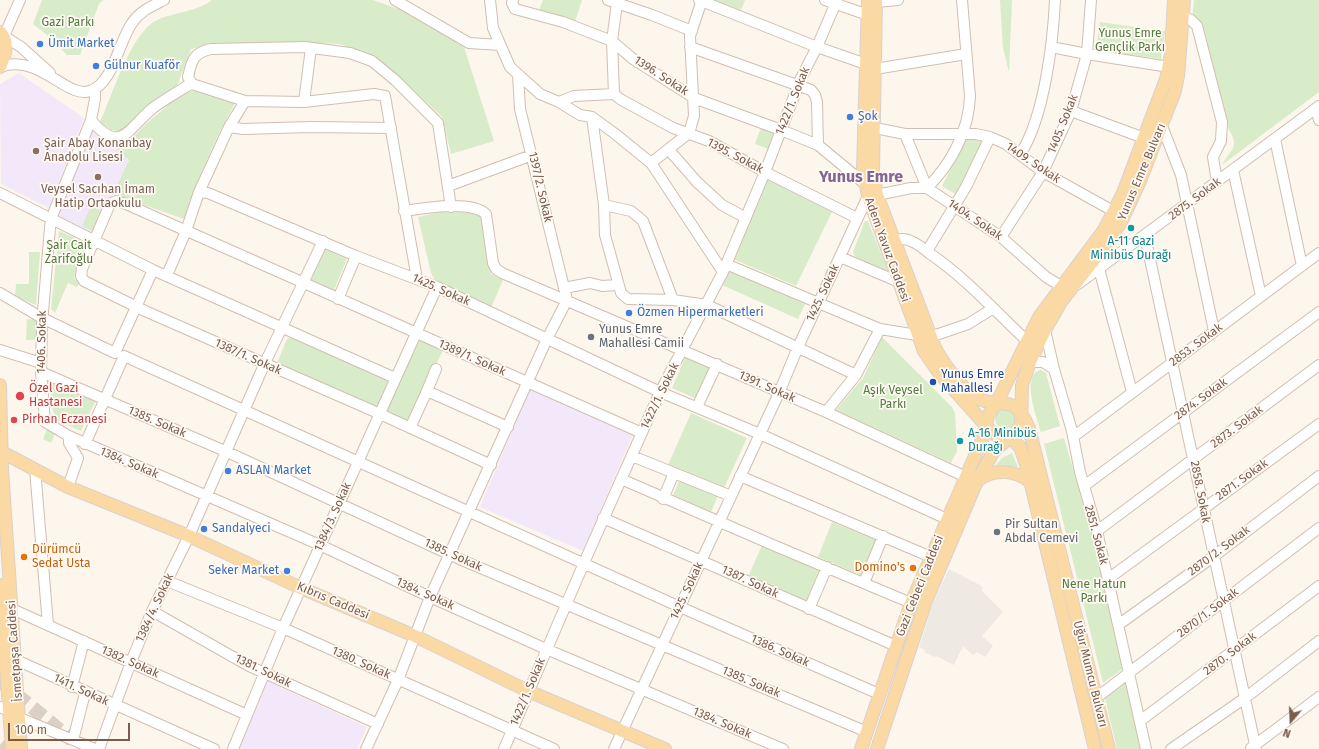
<!DOCTYPE html>
<meta charset="utf-8">
<style>
body{margin:0}
#map{position:relative;width:1319px;height:749px;overflow:hidden;background:#fdf6ec;font-family:"Fira Sans",sans-serif}
canvas{display:block}
.north{position:absolute;left:1271px;top:701px;width:40px;height:40px;-webkit-text-stroke:3px #fffaf3;paint-order:stroke;rotate:199deg;font-size:11px;font-weight:700;line-height:16px;text-align:center;color:#7a5c4d}
.north::after{content:'';display:block;margin:auto;width:14px;height:18px;background:#7a5c4d;clip-path:polygon(50% 0,100% 100%,50% 72%,0 100%)}
.scale{position:absolute;left:8px;top:723px;width:122px;height:18px;box-sizing:border-box;border:2px solid #7a5c4d;border-top:0;padding-left:5px;font-size:12px;line-height:14px;white-space:nowrap;color:#7a5c4d;-webkit-text-stroke:3px #fffaf3;paint-order:stroke}
</style>
<div id="map">
<canvas width="1319" height="749"></canvas>
<div class="north">N</div>
<div class="scale">100 m</div>
</div>
<script>
const ctx = document.querySelector('canvas').getContext('2d');
ctx.lineJoin = 'round';
function fill(path, color) {
  ctx.fillStyle = color;
  ctx.fill(path, 'evenodd');
}
function stroke(path, color, width, dash) {
  ctx.strokeStyle = color;
  ctx.lineWidth = width;
  ctx.lineCap = dash ? 'butt' : 'round';
  ctx.setLineDash(dash || []);
  ctx.stroke(path);
}
function drawText(font, color, halo, rows, align = 'center') {
  ctx.font = font + ' "Fira Sans",sans-serif';
  ctx.lineWidth = 3.5;
  ctx.setLineDash([]);
  ctx.textBaseline = 'middle';
  ctx.strokeStyle = halo;
  ctx.fillStyle = color;
  for (const [text, x, y, turn = 0] of rows) {
    ctx.save();
    ctx.translate(x, y);
    ctx.rotate((+turn || 0) * Math.PI / 180);
    ctx.textAlign = isNaN(turn) ? turn : align;
    if (halo) ctx.strokeText(text, 0, 0);
    ctx.fillText(text, 0, 0);
    ctx.restore();
  }
}
const industrial = new Path2D(`
 M949,569L980,585L983,588L981,590L1003,612L982,636L993,646L985,657L977,652L973,655L963,646L954,665L936,656L934,657L924,652L925,650L919,647L933,603Z`);
const education = new Path2D(`
 M19,73L84,118L49,208L1,184L0,84Z
 M92,130L129,160L94,236L58,218Z
 M530,388L634,432L583,551L480,507Z
 M267,681L367,727L357,749H239Z`);
const green = new Path2D(`
 M42,0H103L99,4L80,55H67L52,39L33,24Z
 M212,0H373L415,15L464,47L494,141L451,154L442,117L393,71L365,52L339,44L290,42L211,44L191,49L177,86L124,132L111,130L100,122C112,96 131,32 157,20C174,12 197,12 212,0Z
 M543,0H582L574,25L538,13Z
 M715,0H745L741,10Z
 M1000,0H1012L1009,72L1003,48Z
 M1194,0H1319V92L1222,165C1232,147 1240,148 1228,128L1204,29L1192,18Z
 M1100,22L1165,31L1161,59L1096,50Z
 M194,91L235,103C214,140 198,179 184,219L113,194L129,160L110,144L111,140H130L147,123L184,92Z
 M761,127L775,131L768,149L755,144Z
 M967,136L984,141L957,195L942,186Z
 M767,179L832,212L796,286L733,259Z
 M91,206L102,211L93,231L82,226Z
 M441,212L482,213L488,238L491,274L503,280L491,308L440,285L435,280L431,273L418,217Z
 M865,221H868L887,269L886,272L856,258L853,252Z
 M59,231L89,244L75,273L74,278L80,283L77,287L68,283L55,313L51,309Z
 M324,249L347,259L334,290L310,280Z
 M29,252H40L36,305L15,296L16,284H29Z
 M729,270L805,304L798,319L722,285Z
 M27,319L38,320L37,340H26Z
 M291,337L389,380L376,409L277,363L287,339Z
 M882,337L952,407L955,413L957,451L951,463L836,410L863,378Z
 M420,339L443,350L409,423L386,413Z
 M692,357L714,367L699,400L672,388L685,358Z
 M1041,370L1046,373L1060,426L1041,432C1037,418 1020,374 1041,370Z
 M51,380L96,400L81,431L56,420L51,403Z
 M995 419a10 10 0 1 1 20 0a10 10 0 1 1-20 0Z
 M691,413L747,438L724,488L668,465Z
 M48,427L56,431L51,443L43,439Z
 M1064,438L1108,589L1124,668L1103,683L1044,444Z
 M1012,453L1018,467L995,466L1002,458Z
 M680,479L718,496L711,512L673,495Z
 M832,522L878,541L863,576L818,557Z
 M763,543L820,568L805,604L747,579Z
 M1126,682L1141,749H1117L1105,698Z`);
const highwayTunnel = new Path2D(`
 M0,681L72,740
 M0,745L5,749`);
const minor = new Path2D(`
 M20,0L4,36L21,47L50,73
 M395,0L469,43L500,45
 M490,0L493,28L510,67L540,94L559,102L580,115L592,117L614,133L651,163L723,272
 M513,0L512,3L515,9L563,22L612,41L633,59L694,98L781,130L818,145
 M608,0L652,15L692,31
 M699,0L817,47L866,64
 M825,0L868,15
 M877,2L898,0
 M1183,16L1191,20L1197,26L1222,122L1221,141L1213,157L1217,182
 M690,47L811,90L815,95L817,102L818,145L864,183
 M1051,47L1087,54L1169,67
 M0,67C40,53 66,99 90,91C113,84 119,41 132,23C140,11 152,6 164,0
 M875,69L966,54
 M518,74L520,109L567,300
 M192,84L188,77C192,60 193,53 211,49L305,47L350,53L372,61L395,80L438,123L451,207
 M614,94L620,99L673,128L709,141L765,172L857,218
 M304,102L311,48
 M559,102L574,96L614,94L612,41L617,3
 M1316,108L1319,120
 M1071,111L1144,138
 M592,117L604,205L605,235L621,293L628,299L673,300L707,305L856,375
 M91,120C121,156 128,128 153,108C164,100 176,93 187,86L192,84L245,101L304,102L374,94L385,96L417,279
 M1162,126L1181,175L1214,331
 M229,127L243,129L311,127L391,128
 M875,128L905,134H976L990,137L1006,144L1043,172L1115,212
 M905,134L927,188C951,164 969,131 970,96L962,0
 M1275,139L1302,266
 M669,150L697,182L722,205L746,218
 M1021,153C1044,117 1053,43 1055,0
 M651,163L689,133L694,116L690,36L702,0
 M1233,170L1261,296
 M448,186L532,155
 M199,192L229,127L245,101
 M0,193L153,270L395,378
 M877,195L911,188H927L1001,237L1046,277L1061,286
 M604,205L631,211L643,221L673,300
 M404,211C425,208 470,200 486,214L493,263L496,269L502,273L826,412L966,477
 M1145,236C1182,407 1218,578 1256,749
 M1001,237L1043,172L1071,111L1087,54L1091,0
 M893,240C900,239 905,238 911,241C918,244 924,249 929,253C966,278 995,311 1027,341
 M927,251L966,187L990,137
 M840,257L899,282
 M726,264L880,329L917,335
 M1098,265L1132,392
 M167,275L186,231L199,192L208,193L356,256L437,287L660,392L760,434L947,519
 M1078,284L1319,106
 M564,288L590,283L602,286L617,285
 M0,293L42,318L115,353L153,270
 M338,299L356,256
 M1045,330L1054,369L1072,431L1080,472L1097,531L1146,749
 M930,337L968,324L992,309
 M0,350L41,363
 M1030,362H1043L1054,369
 M41,372L225,451L464,561L867,732
 M427,391L436,369
 M697,407L717,364
 M826,412L856,375L880,329
 M410,428L427,391L508,427
 M69,436L320,545L430,597L546,649L783,749
 M1073,437L1319,253
 M85,444L124,356L680,607L879,694
 M632,456L731,496
 M491,465L378,413L145,311L84,281L81,276L82,269L110,204L116,201L126,204L642,433
 M35,469L48,625
 M740,476L931,557
 M621,479L773,545L911,603
 M1084,486L1319,312
 M68,487L78,458L69,443V436L45,422L41,372L42,324L50,228L51,219L91,120L95,99V89
 M663,499L674,473
 M603,518L896,646
 M1097,531L1319,365
 M1108,579L1319,424
 M167,581L283,628L554,749
 M864,583L883,536
 M12,609L247,715
 M809,609L827,567
 M152,611L249,666L378,724
 M1118,625L1213,557L1319,476
 M14,659L214,749
 M72,687L84,641
 M1096,698L1319,528
 M0,707L10,711
 M20,718L95,749
 M1140,721L1319,586
 M73,740L85,693
 M1251,748L1319,697
 M99,749L131,662L152,611L189,536L264,365L323,241
 M233,749L283,628L437,287
 M366,749L398,680L430,597L547,339L567,300
 M504,749L587,556L660,392L723,272L765,172L801,78L817,47L837,0
 M614,749L779,393L798,347L868,196
 M1171,749L1245,698L1319,641`);
const major = new Path2D(`
 M868,0L863,170L868,196L924,351L939,373L990,430L996,435L1010,437
 M876,0L873,172L877,195L934,345C939,358 964,392 977,398C1003,411 1012,390 1029,428L1109,749
 M0,32C10,42 5,56 0,67
 M0,385L2,469L21,749
 M1010,437L1020,447L1026,464L1095,749
 M0,451L68,487L189,536L301,588L415,636L528,691L665,749
 M977,481C992,469 1015,469 1030,482
 M0,585L12,749
 M861,749L911,603L982,440L988,416L997,402L1039,317L1104,230L1123,193L1166,79L1171,54L1174,0
 M877,749L926,601L977,481L994,451L1014,434L1021,425L1022,385L1030,362L1045,330L1061,302L1109,241L1122,220L1140,181L1175,91L1178,76L1184,0`);
const markers = [
 [40,44,4,"#3f7fe0"],
 [96,66,4,"#3f7fe0"],
 [850,117,4,"#3f7fe0"],
 [36,151,4,"#8d6e63"],
 [98,177,4,"#8d6e63"],
 [1131,228,4,"#0f9aa8"],
 [629,313,4,"#3f7fe0"],
 [591,337,4,"#6b7280"],
 [933,382,4,"#1a4fb4"],
 [20,396,5,"#e0444e"],
 [14,420,4,"#e0444e"],
 [960,441,4,"#0f9aa8"],
 [228,471,4,"#3f7fe0"],
 [204,529,4,"#3f7fe0"],
 [997,532,4,"#6b7280"],
 [24,557,4,"#e8710a"],
 [913,568,4,"#e8710a"],
 [287,571,4,"#3f7fe0"]
];
const parkNames = [
 ["Gazi Parkı",68,23],
 ["Yunus Emre",1130,34],
 ["Gençlik Parkı",1130,48],
 ["Şair Cait",69,246],
 ["Zarifoğlu",69,260],
 ["Aşık Veysel",893,391],
 ["Parkı",893,405],
 ["Nene Hatun",1094,585],
 ["Parkı",1094,599]
];
const shopNames = [
 ["Ümit Market",48,44],
 ["Gülnur Kuaför",104,66],
 ["Şok",858,117],
 ["Özmen Hipermarketleri",637,313],
 ["ASLAN Market",236,471],
 ["Sandalyeci",212,529],
 ["Seker Market",279,571,"right"]
];
const streetNames = [
 ["1396. Sokak",661,76,33],
 ["1422/1. Sokak",793,101,-68],
 ["1405. Sokak",1063,124,-68],
 ["1395. Sokak",735,156,28],
 ["1409. Sokak",1033,163,34],
 ["Yunus Emre Bulvarı",1142,172,-67],
 ["1397/2. Sokak",540,187,77],
 ["2875. Sokak",1195,199,-37],
 ["1404. Sokak",975,220,34],
 ["Adem Yavuz Caddesi",887,250,70],
 ["1425. Sokak",441,290,24],
 ["1425. Sokak",823,293,-65],
 ["1406. Sokak",42,342,-89],
 ["2853. Sokak",1196,345,-37],
 ["1387/1. Sokak",248,357,24],
 ["1389/1. Sokak",472,358,24],
 ["1391. Sokak",767,387,24],
 ["1422/1. Sokak",660,396,-64],
 ["2874. Sokak",1201,399,-36],
 ["1385. Sokak",157,422,23],
 ["2873. Sokak",1237,427,-37],
 ["1384. Sokak",129,463,23],
 ["2871. Sokak",1242,480,-36],
 ["2858. Sokak",1200,492,79],
 ["1384/3. Sokak",333,517,-66],
 ["2851. Sokak",1096,535,75],
 ["2870/2. Sokak",1219,551,-37],
 ["1385. Sokak",453,555,25],
 ["1387. Sokak",750,582,25],
 ["Gazi Cebeci Caddesi",920,586,-68],
 ["1425. Sokak",687,591,-65],
 ["1384. Sokak",425,594,24],
 ["Kıbrıs Caddesi",333,601,23],
 ["1384/4. Sokak",155,608,-65],
 ["2870/1. Sokak",1208,613,-37],
 ["İsmetpaşa Caddesi",15,651,-94],
 ["1386. Sokak",780,651,24],
 ["2870. Sokak",1230,654,-37],
 ["1382. Sokak",130,662,24],
 ["1380. Sokak",361,663,24],
 ["1381. Sokak",263,671,26],
 ["Uğur Mumcu Bulvarı",1090,674,76],
 ["1385. Sokak",751,682,23],
 ["1411. Sokak",81,690,25],
 ["1422/1. Sokak",528,692,-67],
 ["1384. Sokak",722,723,23]
];
const educationNames = [
 ["Şair Abay Konanbay",44,144],
 ["Anadolu Lisesi",44,158],
 ["Veysel Sacıhan İmam",98,190,"center"],
 ["Hatip Ortaokulu",98,204,"center"]
];
const cultureNames = [
 ["A-11 Gazi",1131,242],
 ["Minibüs Durağı",1131,256],
 ["A-16 Minibüs",968,434,"left"],
 ["Durağı",968,448,"left"]
];
const worshipNames = [
 ["Yunus Emre",599,330],
 ["Mahallesi Camii",599,344],
 ["Pir Sultan",1005,525],
 ["Abdal Cemevi",1005,539]
];
const transitNames = [
 ["Yunus Emre",941,375],
 ["Mahallesi",941,389]
];
const healthNames = [
 ["Özel Gazi",29,389],
 ["Hastanesi",29,403],
 ["Pirhan Eczanesi",22,420]
];
const foodNames = [
 ["Dürümcü",32,550],
 ["Sedat Usta",32,564],
 ["Domino's",905,568,"right"]
];
const districtNames = [
 ["Yunus Emre",861,178]
];
fill(industrial, '#efe9e4');
fill(education, '#f3e8fa');
fill(green, '#d8ecc9');
stroke(highwayTunnel, '#dcd0c4', 14, [14, 7]);
stroke(minor, '#d1beb0', 12);
stroke(major, '#dad1cd', 14);
stroke(minor, '#fff', 10);
stroke(major, '#fbd9a5', 12);
for (const [x, y, r, color] of markers) {
  const dot = new Path2D();
  dot.arc(x, y, r, 0, 2 * Math.PI);
  ctx.fillStyle = color;
  ctx.fill(dot);
  stroke(dot, '#fffaf3', 1.5);
}
drawText('12px', '#537a41', '#fffaf3', parkNames);
drawText('12px', '#366cbe', '#fffaf3', shopNames, 'left');
drawText('12px', '#7a5c4d', '#fffaf3', streetNames);
drawText('12px', '#785e54', '#fffaf3', educationNames, 'left');
drawText('12px', '#0d838f', '#fffaf3', cultureNames);
drawText('12px', '#5b616d', '#fffaf3', worshipNames, 'left');
drawText('12px', '#164399', '#fffaf3', transitNames, 'left');
drawText('12px', '#be3a42', '#fffaf3', healthNames, 'left');
drawText('12px', '#c56008', '#fffaf3', foodNames, 'left');
drawText('bold 16px', '#846695', '#fffaf3', districtNames);
</script>
